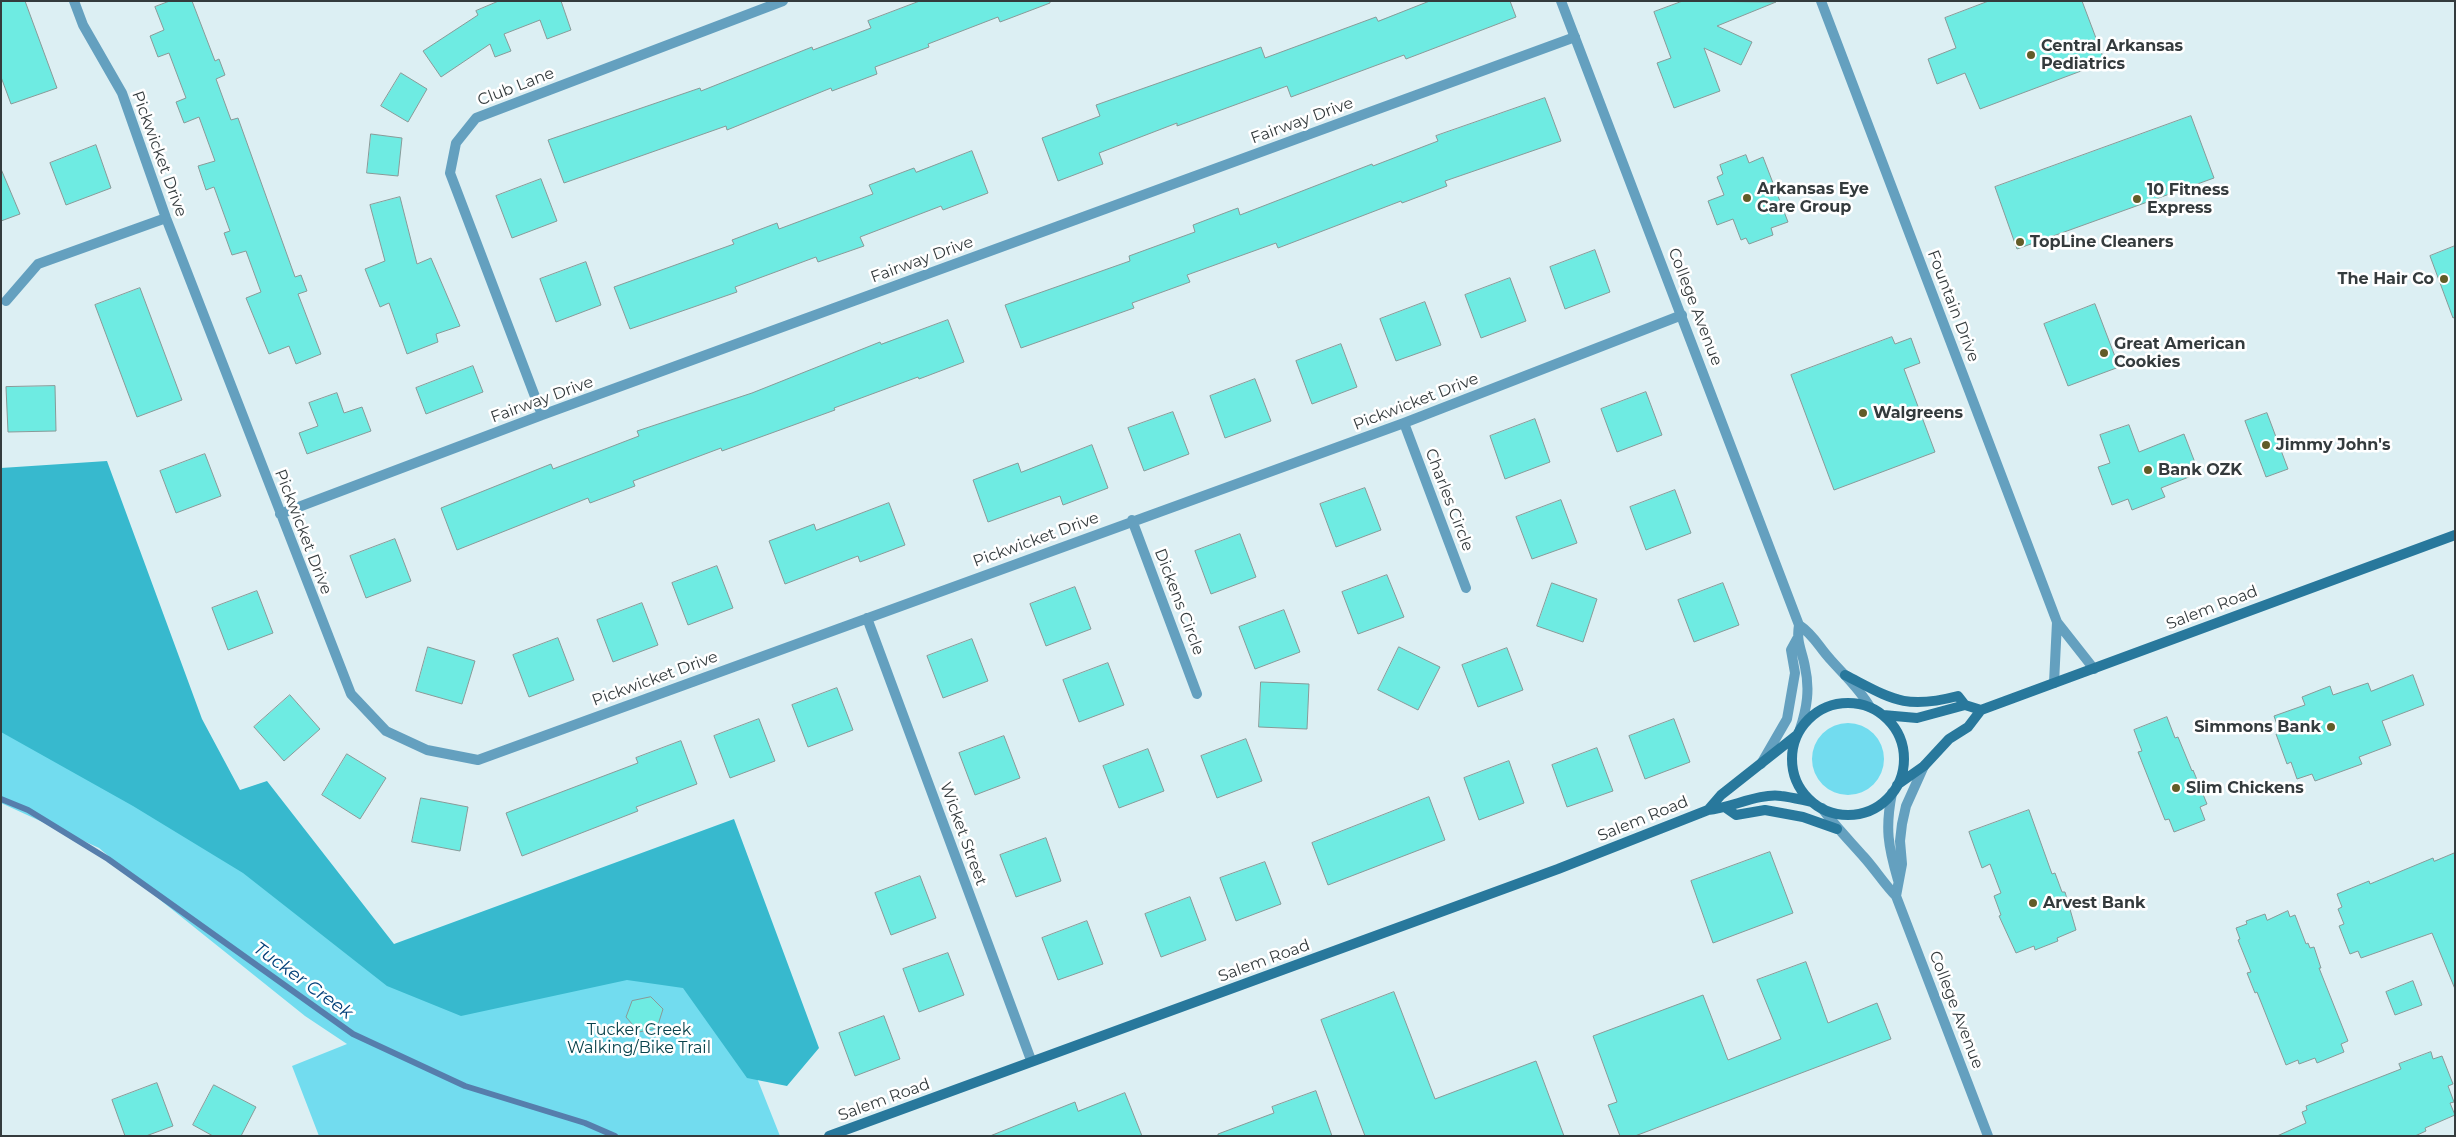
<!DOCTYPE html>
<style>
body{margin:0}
#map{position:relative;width:2456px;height:1137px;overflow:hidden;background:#dceff3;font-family:Montserrat,sans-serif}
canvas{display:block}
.frame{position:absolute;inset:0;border:2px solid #343b3d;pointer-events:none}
</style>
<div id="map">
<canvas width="2456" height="1137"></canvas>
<div class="frame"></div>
</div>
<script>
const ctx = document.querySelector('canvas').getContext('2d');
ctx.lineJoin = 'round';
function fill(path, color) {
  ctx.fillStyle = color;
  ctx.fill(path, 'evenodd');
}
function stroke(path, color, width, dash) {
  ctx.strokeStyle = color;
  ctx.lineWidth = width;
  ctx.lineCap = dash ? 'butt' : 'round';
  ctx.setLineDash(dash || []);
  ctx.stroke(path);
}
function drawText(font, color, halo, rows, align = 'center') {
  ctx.font = font + ' Montserrat,sans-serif';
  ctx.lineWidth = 5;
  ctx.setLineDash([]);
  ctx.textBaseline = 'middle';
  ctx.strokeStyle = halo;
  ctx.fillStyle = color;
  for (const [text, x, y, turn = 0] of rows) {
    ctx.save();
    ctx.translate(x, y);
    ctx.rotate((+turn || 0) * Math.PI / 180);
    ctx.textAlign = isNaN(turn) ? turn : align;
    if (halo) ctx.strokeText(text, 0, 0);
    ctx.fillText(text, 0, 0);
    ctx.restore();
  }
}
const green = new Path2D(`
 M1,695L425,988L693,917L780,1136H319L292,1066L347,1044L305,1016L159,899L99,848L1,803Z
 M1812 759a36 36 0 1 1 72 0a36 36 0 1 1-72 0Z`);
const forest = new Path2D(`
 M107,461L202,719L240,790L267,781L394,944L734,819L819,1048L787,1086L747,1078L683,988L627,980L461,1016L387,986L243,873L133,806L1,732V468Z`);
const stream = new Path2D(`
 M1,799L28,810L108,859L353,1034L465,1086L585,1123L615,1136`);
const building = new Path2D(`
 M1,1H25L57,88L11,104L1,77Z
 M170,1H192L215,61L219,59L225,75L216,79L231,120L238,118L295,277L301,275L307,291L298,294L321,354L296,364L289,346L269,354L246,298L261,292L246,251L232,255L224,233L230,231L214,187L206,190L198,166L215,161L199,117L184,123L176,102L186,98L169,53L158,57L150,36L164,30L155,7Z
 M499,1H561L571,30L547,39L540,20L504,34L511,51L495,57L490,44L441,77L423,51L478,15L476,11Z
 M920,1H1050V3L1000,22L998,17L928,44L929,47L875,67L877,74L832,91L831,88L727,130L726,126L564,183L548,140L700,88L701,91L812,47L813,50L871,28L868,21Z
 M1430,1H1510L1516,17L1406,59L1404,55L1291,97L1287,86L1177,126V123L1099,153L1103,164L1058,181L1042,138L1100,116L1096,105L1261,47L1265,58L1376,17L1378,21Z
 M1683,1L1776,2L1717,26L1752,42L1741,65L1704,48L1720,91L1674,108L1657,63L1671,58L1654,12Z
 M1989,1H2082L2105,62L1980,109L1965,73L1937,84L1928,59L1956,48L1945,18Z
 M401,73L427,89L408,122L381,106Z
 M1545,98L1561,141L1445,181L1447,186L1402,203L1401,201L1278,248L1276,243L1187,275L1190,282L1132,303L1134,308L1021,348L1005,305L1130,261L1129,256L1195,232L1193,225L1238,208L1240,215L1372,164L1373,166L1438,141L1436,136Z
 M2191,116L2214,178L2017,249L1995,187Z
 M371,134L402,138L398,176L367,173Z
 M96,145L111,188L66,205L50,163Z
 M972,151L988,193L943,210L941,206L860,237L864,246L818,262L816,257L735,287L737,292L630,329L614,287L734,244L732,240L777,223L779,229L873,194L869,185L914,168L916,172Z
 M1746,155L1749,163L1763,157L1788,222L1771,228L1773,235L1749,244L1746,238L1741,240L1733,219L1717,225L1708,201L1724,195L1717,177L1723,174L1720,165Z
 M1,169L20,214L1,221Z
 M541,179L557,221L512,238L496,196Z
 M400,197L417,264L431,258L460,326L436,334L438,342L407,354L389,303L380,307L365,269L385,261L370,205Z
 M2455,246V317L2453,318L2430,256Z
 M1595,250L1610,292L1565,309L1550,267Z
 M586,262L601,305L556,322L540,279Z
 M1510,278L1526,321L1481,338L1465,295Z
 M140,288L182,400L137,417L95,305Z
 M1425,302L1441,345L1396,361L1380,319Z
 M2095,304L2119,367L2068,386L2044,324Z
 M948,320L964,362L919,379L918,377L834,408L835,410L722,451L721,448L633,481L635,486L590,503L588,498L457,550L441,508L551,464L553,469L639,436L637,431L752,393L880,342L881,344Z
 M1892,337L1895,344L1911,338L1920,363L1904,369L1935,452L1834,490L1791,375Z
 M1341,344L1357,387L1312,404L1296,361Z
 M473,366L483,392L426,414L416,388Z
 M1255,379L1271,421L1225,438L1210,396Z
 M55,386L56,431L8,432L6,387Z
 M1646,392L1662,435L1617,452L1601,409Z
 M337,393L344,413L362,407L371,431L307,454L299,433L318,426L309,403Z
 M1173,412L1189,454L1144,471L1128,428Z
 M2267,413L2288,469L2266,477L2245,421Z
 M1535,419L1550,462L1505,479L1490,436Z
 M2129,425L2139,452L2184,434L2199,473L2161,488L2165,497L2132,510L2128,499L2112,505L2098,467L2110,463L2100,435Z
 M1092,445L1108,488L1063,505L1060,496L988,522L973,480L1018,463L1021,472Z
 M205,454L221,496L176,513L160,471Z
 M1365,488L1381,530L1336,547L1320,504Z
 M1675,490L1691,533L1646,550L1630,507Z
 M1561,500L1577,543L1532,559L1516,517Z
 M889,503L905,545L860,562L858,556L785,584L769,541L814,524L816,530Z
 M1240,534L1256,577L1211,594L1195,551Z
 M395,539L411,581L366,598L350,556Z
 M717,566L733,608L688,625L672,583Z
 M1387,575L1404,617L1358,634L1342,592Z
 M1552,583L1597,599L1583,642L1537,626Z
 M1723,583L1739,625L1694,642L1678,600Z
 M1075,587L1091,629L1046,646L1030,604Z
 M257,591L273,633L228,650L212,608Z
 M642,603L658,645L613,662L597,620Z
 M1284,610L1300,652L1255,669L1239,627Z
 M558,638L574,680L529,697L513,655Z
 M972,639L988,681L943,698L927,656Z
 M428,647L475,661L462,704L416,691Z
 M1399,647L1440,667L1418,710L1378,690Z
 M1507,648L1523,690L1478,707L1462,665Z
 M1108,663L1124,705L1079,722L1063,680Z
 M2413,675L2424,705L2382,721L2391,745L2359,757L2362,764L2315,781L2312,774L2297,779L2291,762L2287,764L2276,734L2280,733L2274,716L2305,705L2302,697L2330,686L2333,695L2368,683L2371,691Z
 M1261,682L1309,684L1307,729L1259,727Z
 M837,688L853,730L808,747L792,705Z
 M290,695L320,729L284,761L254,727Z
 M2167,717L2175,738L2178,737L2192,771L2193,770L2207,804L2200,807L2205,820L2174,832L2169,819L2165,820L2138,752L2142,751L2134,730Z
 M759,719L775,761L730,778L714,736Z
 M1674,719L1690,762L1645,779L1629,736Z
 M1004,736L1020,778L975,795L959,753Z
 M1246,739L1262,781L1217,798L1201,756Z
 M681,741L697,784L636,807L638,811L522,856L506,813L638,763L636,758Z
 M1597,748L1613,791L1567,807L1552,765Z
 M1148,749L1164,791L1119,808L1103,766Z
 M347,754L386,778L360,819L322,795Z
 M1509,761L1524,803L1479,820L1464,778Z
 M1429,797L1445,840L1328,885L1312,843Z
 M421,798L468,807L460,851L412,842Z
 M2029,810L2052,874L2055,873L2062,892H2065L2076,930L2057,938L2058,941L2035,950L2034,946L2016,953L1999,916L2001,915L1994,896L2001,893L1990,864L1982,868L1969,832Z
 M1046,838L1061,881L1016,897L1000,855Z
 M1770,852L1793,913L1713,943L1691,881Z
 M2455,853V989L2432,933L2361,958L2358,951L2350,954L2339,926L2344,924L2338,909L2342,907L2337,894L2369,881L2370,884L2433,858L2434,861Z
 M1265,862L1281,904L1236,921L1220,878Z
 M920,876L936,918L891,935L875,893Z
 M1190,897L1206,940L1161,957L1145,914Z
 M2288,911L2290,917L2295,915L2306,944L2308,943L2310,948L2314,947L2321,968H2319L2348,1041L2341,1044L2344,1052L2317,1063L2315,1058L2299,1064L2298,1060L2286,1065L2257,992L2255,993L2247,973L2251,972L2238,940L2240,939L2236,928L2247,924L2246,921L2265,914L2267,920Z
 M1087,921L1103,964L1058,980L1042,938Z
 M948,953L964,995L919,1012L903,969Z
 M1806,962L1828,1023L1877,1003L1891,1039L1635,1136H1620L1608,1105L1617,1102L1593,1036L1703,995L1728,1060L1781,1039L1757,980Z
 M2413,981L2422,1005L2395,1015L2386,992Z
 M1394,992L1435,1099L1536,1061L1564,1136H1365L1321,1020Z
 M651,997L663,1009L657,1028L639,1032L626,1017L632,1001Z
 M884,1016L900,1059L855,1076L839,1033Z
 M2431,1052L2433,1059L2442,1056L2453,1084L2448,1086L2454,1102L2450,1103L2455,1115L2425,1128L2426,1131L2415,1136H2277L2306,1123L2302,1112L2307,1110L2306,1106L2401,1069L2399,1064Z
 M157,1083L173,1126L146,1136H125L112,1100Z
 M214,1085L256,1107L241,1136H213L193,1125Z
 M1316,1091L1332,1136H1218V1134L1274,1113L1272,1107Z
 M1125,1093L1142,1136H990L1075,1102L1078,1111Z`);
const minor = new Path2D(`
 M74,1L83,25L122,93L166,218L351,694L386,731L427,750L478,760L1404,423L1682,315
 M1821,1L2057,622L2094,669
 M6,301L38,264L166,218
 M542,415L450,173L456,143L476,118L783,1
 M1404,423L1466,588
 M280,514L542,415L1575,37
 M1132,520L1197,694
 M867,618L1031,1060
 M2054,683L2057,622`);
const tertiary = new Path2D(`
 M1561,1L1799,625C1796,643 1802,650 1805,667C1810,689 1807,708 1800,729
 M1799,625C1814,635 1818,646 1830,659C1844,675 1859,688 1870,707
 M1761,764L1787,719L1795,673L1791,650L1797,639
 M1892,793C1885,828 1888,846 1898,880
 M1822,808C1834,825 1849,840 1863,856C1875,869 1884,884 1896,896L1988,1136
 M1896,896L1902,864L1900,841L1902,824L1906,806L1924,766`);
const secondary = new Path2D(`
 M1845,675C1892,699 1904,710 1958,696L1965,705
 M1792 759a56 56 0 1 1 112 0a56 56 0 1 1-112 0Z
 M1883,715L1917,718L1965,705L1981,710
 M1897,785L1924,766L1949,739L1968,727L1981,710L2455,535
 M1726,808L1736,815L1765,810L1803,817L1837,829
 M1708,810L1721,795L1797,735
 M829,1136L1558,869L1708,810C1731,808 1759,793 1781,796C1791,797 1802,800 1812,802`);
const markers = [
 [2031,55,5,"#625c28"],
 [1747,198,5,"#625c28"],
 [2137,199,5,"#625c28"],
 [2020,242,5,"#625c28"],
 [2444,279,5,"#625c28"],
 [2104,353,5,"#625c28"],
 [1863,413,5,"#625c28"],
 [2266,445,5,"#625c28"],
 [2148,470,5,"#625c28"],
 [2331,727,5,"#625c28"],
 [2176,788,5,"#625c28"],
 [2033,903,5,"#625c28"]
];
const poiNames = [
 ["Central Arkansas",2041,46],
 ["Pediatrics",2041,64],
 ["Arkansas Eye",1757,189],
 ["Care Group",1757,207],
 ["10 Fitness",2147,190],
 ["Express",2147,208],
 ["TopLine Cleaners",2030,242],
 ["The Hair Co",2434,279,"right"],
 ["Great American",2114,344],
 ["Cookies",2114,362],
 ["Walgreens",1873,413],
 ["Jimmy John's",2276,445],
 ["Bank OZK",2158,470],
 ["Simmons Bank",2321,727,"right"],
 ["Slim Chickens",2186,788],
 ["Arvest Bank",2043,903]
];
const streetNames = [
 ["Club Lane",516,87,-21],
 ["Fairway Drive",1302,121,-20],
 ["Pickwicket Drive",159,154,70],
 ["Fairway Drive",922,260,-20],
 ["Fountain Drive",1953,306,69],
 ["College Avenue",1695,307,69],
 ["Fairway Drive",542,400,-20],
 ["Pickwicket Drive",1416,402,-21],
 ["Charles Circle",1449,500,69],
 ["Pickwicket Drive",303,532,69],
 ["Pickwicket Drive",1036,540,-20],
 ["Dickens Circle",1179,602,69],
 ["Salem Road",2212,608,-21],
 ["Pickwicket Drive",655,679,-20],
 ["Salem Road",1643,819,-22],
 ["Wicket Street",963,834,70],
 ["Salem Road",1264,961,-20],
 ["College Avenue",1956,1010,69],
 ["Salem Road",884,1100,-20]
];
const parkNames = [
 ["Tucker Creek",639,1030],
 ["Walking/Bike Trail",639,1048]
];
const waterNames = [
 ["Tucker Creek",303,981,36]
];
fill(green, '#72dcef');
fill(forest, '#37b9ce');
stroke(stream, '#567eac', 6);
fill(building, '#6eebe2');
stroke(building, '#889a98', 1);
stroke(minor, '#64a0bf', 10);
stroke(tertiary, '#64a0bf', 10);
stroke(secondary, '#28789c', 10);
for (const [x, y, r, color] of markers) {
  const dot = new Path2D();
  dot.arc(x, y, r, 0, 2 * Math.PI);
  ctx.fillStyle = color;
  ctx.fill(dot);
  stroke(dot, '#fff', 2);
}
drawText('bold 16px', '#343b3d', '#fff', poiNames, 'left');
drawText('16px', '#343b3d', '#fff', streetNames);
drawText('16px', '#09434c', '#fff', parkNames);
drawText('italic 18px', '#023f79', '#fff', waterNames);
</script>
